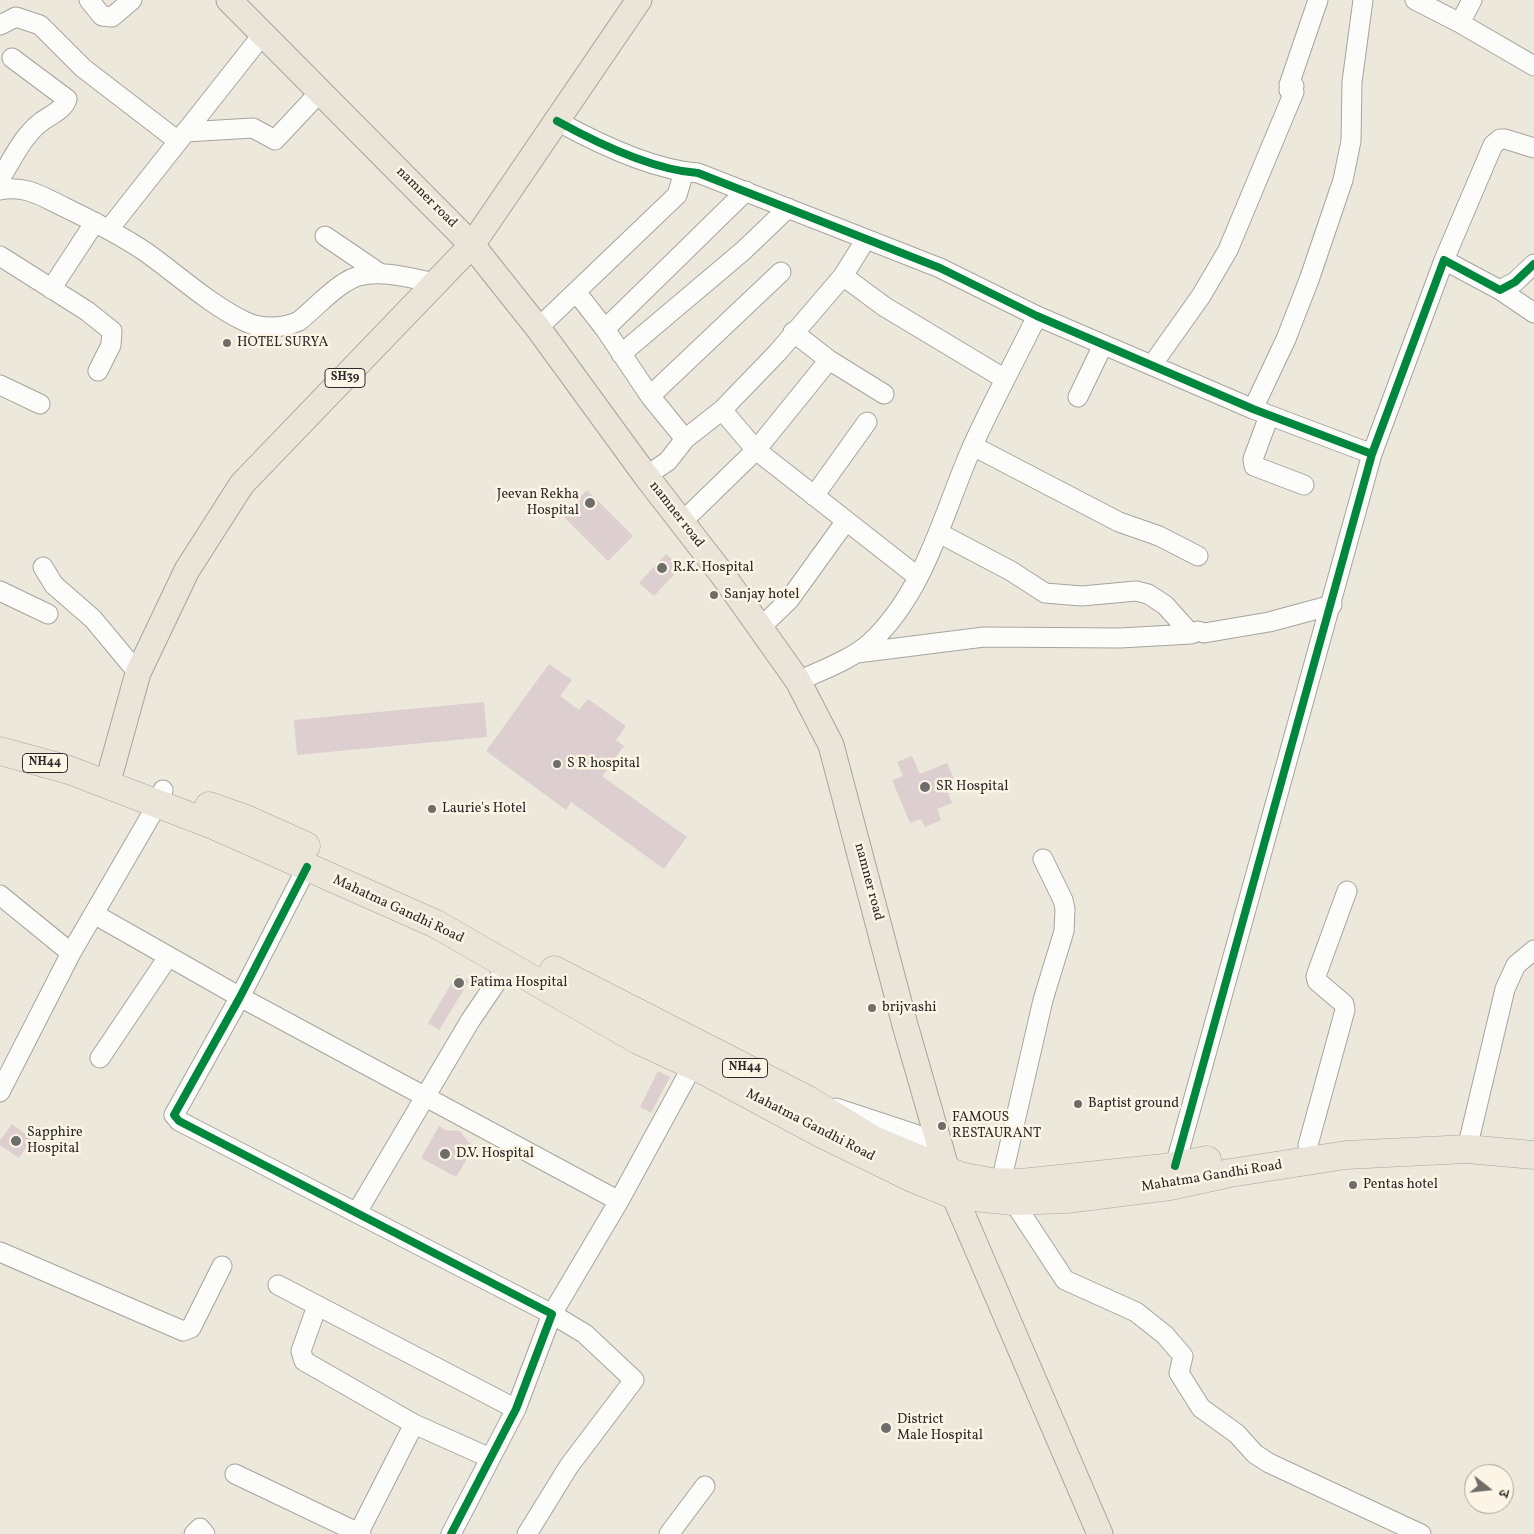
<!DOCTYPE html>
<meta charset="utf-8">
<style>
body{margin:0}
#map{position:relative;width:1534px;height:1534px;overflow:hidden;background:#ece8db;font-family:Vollkorn,"Noto Serif Devanagari",serif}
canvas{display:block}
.north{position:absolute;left:1464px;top:1464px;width:50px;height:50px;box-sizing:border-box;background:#fcf5e5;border:1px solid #a8a49b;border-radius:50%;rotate:106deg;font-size:14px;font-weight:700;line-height:20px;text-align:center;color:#2b2b2b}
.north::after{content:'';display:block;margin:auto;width:18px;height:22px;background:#6f6d69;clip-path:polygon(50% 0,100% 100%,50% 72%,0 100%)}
</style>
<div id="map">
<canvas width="1534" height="1534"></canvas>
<div class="north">उ</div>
</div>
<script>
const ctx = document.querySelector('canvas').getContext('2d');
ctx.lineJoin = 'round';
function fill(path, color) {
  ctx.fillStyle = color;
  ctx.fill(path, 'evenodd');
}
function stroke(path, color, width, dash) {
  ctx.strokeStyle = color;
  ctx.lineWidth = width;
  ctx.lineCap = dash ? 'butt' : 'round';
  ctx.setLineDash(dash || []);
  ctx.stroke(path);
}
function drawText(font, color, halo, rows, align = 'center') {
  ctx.font = font + ' Vollkorn,serif';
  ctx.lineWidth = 5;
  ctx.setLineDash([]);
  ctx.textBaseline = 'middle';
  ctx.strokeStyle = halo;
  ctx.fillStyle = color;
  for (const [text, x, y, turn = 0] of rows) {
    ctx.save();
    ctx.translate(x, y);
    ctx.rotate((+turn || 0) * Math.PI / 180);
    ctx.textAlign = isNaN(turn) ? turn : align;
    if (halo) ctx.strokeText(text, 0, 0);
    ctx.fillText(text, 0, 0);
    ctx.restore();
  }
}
const building = new Path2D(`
 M587,490L633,536L608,561L562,515Z
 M666,554L681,567L654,596L639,583Z
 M549,664L572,680L560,696L579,710L588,699L626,726L616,740L624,746L602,776L687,837L664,869L571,802L566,810L486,751Z
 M484,702L487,737L297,755L294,720Z
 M912,756L920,774L947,763L954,779L944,783L952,803L937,809L941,820L925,827L921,819L910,823L892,780L903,776L897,762Z
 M457,974L469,981L439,1030L428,1023Z
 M658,1071L670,1077L651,1113L640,1107Z
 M12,1124L32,1139L19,1158L0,1145V1140Z
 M439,1126L445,1130L460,1131L468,1142L475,1146L456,1177L421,1158Z`);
const minor = new Path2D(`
 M89,0L102,16L112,17L132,0
 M1415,0L1460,23L1534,66
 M1460,23L1472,0
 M0,25L16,17L40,25L83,68L178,141
 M557,121C597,143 652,170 698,173L940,268L1037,316L1253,409L1372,454
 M185,132L253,128L275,140L320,92
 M3,174C14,156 24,135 41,122C49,116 65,109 67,99L12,58
 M0,190C26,185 41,196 64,207C93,221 121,235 147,253C178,275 209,304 244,321C260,329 282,329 299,321C314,309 328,293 344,283C369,265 408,278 436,283
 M109,229L263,34
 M325,236L381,274
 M0,256L87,311L112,331L111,345L98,371
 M1444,260L1493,145L1500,139H1505L1534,148
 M843,276L885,307L1005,379
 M51,289L95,222
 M1500,290L1534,313
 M577,293L605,329L650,396L685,439
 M538,328L677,195L684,172
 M605,329L746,191
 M793,332L829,360L884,394
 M621,354L743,251L788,208
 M1152,365L1201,296L1228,250L1294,92L1289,90L1294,86L1289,85L1318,0
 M0,385L40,404
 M650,396L781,272
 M1078,397L1103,345
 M1253,409L1286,339L1309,280L1343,180L1351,141L1352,82L1363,0
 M722,410L756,450L918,577
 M1269,416L1253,459L1254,466L1304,485
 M973,446L1119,522L1159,536L1198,556
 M646,476L668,461L685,439L722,410L778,352L843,276L866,239
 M814,496L867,422
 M682,522L756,450L829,360
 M939,533L1011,571L1045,593L1082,596L1136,591L1148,594L1165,605L1191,634
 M43,567L54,585L93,619L138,673
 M0,591L48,614
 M760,628L789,600L846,521
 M857,653L984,637L1120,638L1191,634L1198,631L1204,633L1269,622L1332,605
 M798,681C822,670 851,660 871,642C927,589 943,512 973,445C993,401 1016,359 1037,316
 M307,867L240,997L174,1115L179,1121L552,1314L516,1409L451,1534
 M0,895L71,953
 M94,914L240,997L619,1201
 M100,1058L168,957
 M0,1092L71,953L157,805L163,790
 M836,1108L939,1142
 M1470,1136L1505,989L1516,965L1534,950
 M1308,1145L1345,1010L1344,1004L1317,981L1316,976L1347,891
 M1175,1166L1372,454L1444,260L1500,290L1515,282L1534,264
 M1001,1182L1043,1000L1064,931L1065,909L1063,900L1043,859
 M1013,1201L1065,1280L1136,1312L1165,1335L1183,1356L1179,1373L1201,1408L1237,1434L1255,1454L1269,1463L1421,1534
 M357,1212L470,1021L508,965
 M0,1252L183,1331L191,1328L222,1266
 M278,1285L516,1409
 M317,1306L301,1351L304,1361L414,1424L490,1458
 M235,1474L361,1534
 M194,1534L200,1528L205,1534
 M358,1534L414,1424
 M527,1534L569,1466L634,1380L585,1334L552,1314L619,1201L693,1065
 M669,1534L705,1486`);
const major = new Path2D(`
 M229,0L472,245L538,328L646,476L722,574L798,681L831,745L905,1025L954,1195L1100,1534
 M107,785L138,673L187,570L242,484L472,245L639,0`);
const highway = new Path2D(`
 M0,751L69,770L213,825L436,924L638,1040L701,1069L820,1133L910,1177L954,1195L1013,1201L1067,1199L1170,1186L1230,1173L1346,1155L1467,1149L1534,1155
 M209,806L246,819L306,846
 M554,970L808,1100L873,1140L960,1176L991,1182L1021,1183L1164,1168L1207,1160`);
const cycleway = new Path2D(`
 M557,121C597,143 652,170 698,173L940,268L1037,316L1253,409L1372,454
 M307,867L240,997L174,1115L179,1121L552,1314L516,1409L451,1534
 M1175,1166L1372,454L1444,260L1500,290L1515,282L1534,264`);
const markers = [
 [227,343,5,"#6f6d69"],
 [590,503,6,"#6f6d69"],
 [662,568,6,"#6f6d69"],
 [714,595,5,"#6f6d69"],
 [557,764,5,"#6f6d69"],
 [925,787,6,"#6f6d69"],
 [432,809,5,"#6f6d69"],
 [459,983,6,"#6f6d69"],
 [872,1008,5,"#6f6d69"],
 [1078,1104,5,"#6f6d69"],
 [942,1126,5,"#6f6d69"],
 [16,1141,6,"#6f6d69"],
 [445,1154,6,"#6f6d69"],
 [1353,1185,5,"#6f6d69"],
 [886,1428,6,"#6f6d69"]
];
const shields = [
 [345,378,40],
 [45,763,45],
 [745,1068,45]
];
const shieldNames = [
 ["SH39",345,378],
 ["NH44",45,763],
 ["NH44",745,1068]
];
const streetNames = [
 ["namner road",426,198,45],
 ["namner road",676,515,52],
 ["namner road",868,882,75],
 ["Mahatma Gandhi Road",398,910,25],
 ["Mahatma Gandhi Road",810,1126,27],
 ["Mahatma Gandhi Road",1212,1177,-9]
];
const poiNames = [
 ["HOTEL SURYA",237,343],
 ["Jeevan Rekha",579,495,"right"],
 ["Hospital",579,511,"right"],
 ["R.K. Hospital",673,568],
 ["Sanjay hotel",724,595],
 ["S R hospital",567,764],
 ["SR Hospital",936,787],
 ["Laurie's Hotel",442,809],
 ["Fatima Hospital",470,983],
 ["brijvashi",882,1008],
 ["Baptist ground",1088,1104],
 ["FAMOUS",952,1118],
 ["RESTAURANT",952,1134],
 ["Sapphire",27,1133],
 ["Hospital",27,1149],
 ["D.V. Hospital",456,1154],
 ["Pentas hotel",1363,1185],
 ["District",897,1420],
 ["Male Hospital",897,1436]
];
fill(building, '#ddcfcf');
stroke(minor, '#a6a49d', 21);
stroke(major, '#a6a49d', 27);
stroke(highway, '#a6a49d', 29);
stroke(minor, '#fcfcfa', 19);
stroke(major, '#ebe4d8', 25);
stroke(highway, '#ebe4d8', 28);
stroke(cycleway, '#00873e', 8);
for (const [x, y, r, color] of markers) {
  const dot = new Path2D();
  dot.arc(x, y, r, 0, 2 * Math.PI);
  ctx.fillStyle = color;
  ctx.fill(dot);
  stroke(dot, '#fcf5e5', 2);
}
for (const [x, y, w] of shields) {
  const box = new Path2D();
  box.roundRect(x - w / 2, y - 9.5, w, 19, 4);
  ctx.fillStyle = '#fcf5e5';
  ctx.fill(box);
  stroke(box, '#2b2b2b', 1);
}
drawText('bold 12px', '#2b2b2b', null, shieldNames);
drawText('14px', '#2b2b2b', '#fcf5e5', streetNames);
drawText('14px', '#2b2b2b', '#fcf5e5', poiNames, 'left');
</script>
